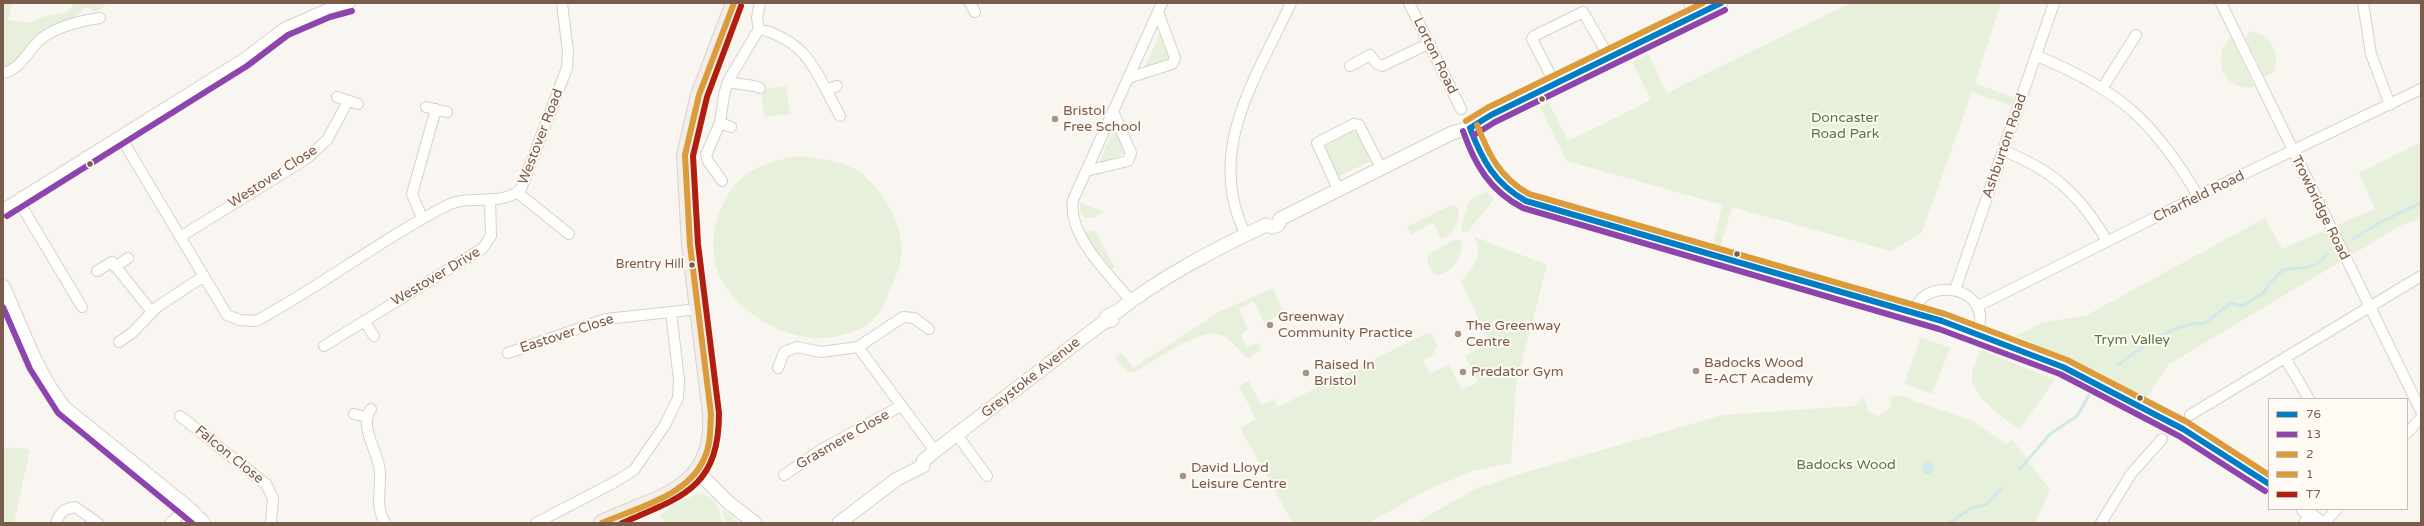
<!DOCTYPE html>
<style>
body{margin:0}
#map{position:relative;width:2424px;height:526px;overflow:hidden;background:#f9f5f0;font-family:"Varela Round",sans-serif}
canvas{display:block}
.frame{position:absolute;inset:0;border:4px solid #7a5c4d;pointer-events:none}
.legend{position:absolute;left:2268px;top:398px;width:140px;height:112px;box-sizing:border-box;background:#fffaf3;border:1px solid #cabbb1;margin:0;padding:5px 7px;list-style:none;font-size:12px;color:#7a5c4d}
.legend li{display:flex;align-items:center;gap:8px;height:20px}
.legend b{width:20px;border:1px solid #cabbb1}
</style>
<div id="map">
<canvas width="2424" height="526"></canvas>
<div class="frame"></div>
<ul class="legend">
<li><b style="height:5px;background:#007ec5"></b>76</li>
<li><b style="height:5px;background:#8e44ad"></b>13</li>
<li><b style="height:5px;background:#db9b3a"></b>2</li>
<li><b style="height:5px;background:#db9b3a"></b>1</li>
<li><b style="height:5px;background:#af1e0e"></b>T7</li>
</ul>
</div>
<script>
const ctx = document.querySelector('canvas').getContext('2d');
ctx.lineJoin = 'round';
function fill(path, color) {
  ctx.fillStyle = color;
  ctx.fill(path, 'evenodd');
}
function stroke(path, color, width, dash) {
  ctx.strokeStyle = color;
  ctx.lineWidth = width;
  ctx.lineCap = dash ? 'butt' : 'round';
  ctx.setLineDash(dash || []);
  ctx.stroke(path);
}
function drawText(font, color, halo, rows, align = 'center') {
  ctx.font = font + ' "Varela Round",sans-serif';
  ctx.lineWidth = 4;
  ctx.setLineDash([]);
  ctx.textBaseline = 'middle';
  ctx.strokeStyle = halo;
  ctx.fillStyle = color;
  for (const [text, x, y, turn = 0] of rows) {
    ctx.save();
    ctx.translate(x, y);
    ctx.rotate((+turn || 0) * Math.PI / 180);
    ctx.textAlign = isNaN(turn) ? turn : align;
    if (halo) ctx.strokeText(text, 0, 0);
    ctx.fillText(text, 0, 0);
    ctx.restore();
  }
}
const green = new Path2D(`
 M3,3H12L8,20L30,23L42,17L67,12L74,3H108L96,12L86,7L64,25L35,37L9,67L3,66Z
 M1850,3H2001L1975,83L2014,98L2011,106L1972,92L1922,232L1891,251L1732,207L1720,247L1712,245L1723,205L1567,161L1540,107L1549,103L1568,141L1651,100L1632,62L1648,54L1667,93Z
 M2251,31C2271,36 2279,51 2275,71L2265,77L2245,37Z
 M1159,35H1162L1170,59L1146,68L1145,67Z
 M2231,37L2254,87C2223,92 2210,57 2231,37Z
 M786,86L790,114L764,117L761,89Z
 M1113,131H1116L1125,153L1100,165L1099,163Z
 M1351,131L1357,132L1373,160L1337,177L1325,146Z
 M2421,142V218L2402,225L2169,364L2146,398L2101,373L2015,336L2042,323L2087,315L2265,218L2282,249L2375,209L2359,173Z
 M799,156C817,158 843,161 858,171C878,184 895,212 900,235C906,260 894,280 885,302C878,321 861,330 842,335C798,347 746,321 723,282C702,248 717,195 748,173C764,163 781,159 799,156Z
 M1486,191L1494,199L1468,231L1463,232L1461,228L1469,201Z
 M1080,203L1105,212L1092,218H1085L1080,211Z
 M1451,205L1456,206L1459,212C1456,226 1455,233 1441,239L1433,223L1411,234L1407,227Z
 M1090,230L1095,231L1115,267L1112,269L1086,238V233Z
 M1473,236L1547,265L1516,384L1511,463L1473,471L1429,489L1369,523H1293L1240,428L1256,419L1239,386L1249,381L1261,405L1274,399L1278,407L1427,333L1429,335L1432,334L1438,347L1434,350L1436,354L1423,361L1430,374L1449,364L1462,390L1478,382L1465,356L1490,343L1461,281C1474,268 1485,252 1473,236Z
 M1454,240H1460L1462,246C1461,259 1449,277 1434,274L1427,261L1428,254Z
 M1273,288L1284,313L1264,322L1254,301L1239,308L1248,330L1241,335L1246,347L1258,343L1261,350L1252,355V358L1246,357C1237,349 1231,337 1218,334C1198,329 1153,362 1135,372H1127L1115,357L1122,353L1133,368L1219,312Z
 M1921,337L1950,348L1932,394L1904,384Z
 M1981,350L2055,380L2019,429C2004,418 1969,396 1972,374C1973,366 1978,357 1981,350Z
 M1902,395L1919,403L1973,421L2007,445L2010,440L2013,441L2050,490L2035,523H1416L1475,489L1520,474L1722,415L1855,406L1864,397L1868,411L1877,416C1886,413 1894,407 1891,397Z
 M3,447L30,449L14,523H3Z
 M699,493C716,498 719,507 722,523L665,522L660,515L673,505Z
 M722,509L739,523H725Z`);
const water = new Path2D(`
 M1922 468a6 6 0 1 1 12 0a6 6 0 1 1-12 0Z`);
const stream = new Path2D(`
 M2353,239L2379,223L2421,203
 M2118,365C2143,347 2172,322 2205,323L2231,303L2242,306L2264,293L2269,284L2284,269C2306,268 2312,270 2328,254
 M2020,469L2050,434L2077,416L2089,395
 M1949,523L1971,508L1987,504L2002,488`);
const minor = new Path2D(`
 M970,3L975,12
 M1409,3L1461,109
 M1689,3L1695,15
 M2221,3L2421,411
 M2363,3L2371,54L2390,105
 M759,29L757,18L760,3
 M2037,56C2118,89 2154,121 2198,196
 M1350,66L1370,55L1376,63L1382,66L1430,43
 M3,73C22,69 28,49 42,38C58,26 80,21 100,18
 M1128,78L1172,64L1175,58L1158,12
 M728,81C739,86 749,83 760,88
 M1555,84L1532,39L1534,36L1583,12L1609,57
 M2103,87L2136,35
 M826,90L837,86
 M337,97L358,104
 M426,107L447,112
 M720,123L731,127
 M120,136L227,315L240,320L256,321C322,286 381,239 448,205C470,194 502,207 521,189L567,68L568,52L562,3
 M2004,151C2053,170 2081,196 2107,241
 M1086,171L1128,161L1131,153L1113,111
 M722,181L708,161L706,155L720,123L724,95L728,81L759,29C809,41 817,75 840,116
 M1338,189L1317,143L1354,124L1359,125L1381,168
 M518,193L569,234
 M18,200L82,307
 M3,209L243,59L284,28L327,9L350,3
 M422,218L412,194L436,109
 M1246,235C1204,152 1256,78 1291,3
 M180,237L306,159L327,140L348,101
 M115,267L128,258
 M97,271L112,262L152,312
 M1955,290L2054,3
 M1131,301C1110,275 1067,236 1073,200L1162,3
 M1978,306L2198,196L2421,89
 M1913,313C1916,307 1918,301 1923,297C1942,283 1975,289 1980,315C1981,321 1979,327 1977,333
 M364,321L374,336
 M119,342L133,332L157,307L204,276
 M324,346L483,248L491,236L490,199
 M858,347L935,451
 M508,353L606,319L698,309
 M2285,358L2309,399
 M778,368L784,352L797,347L821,352L858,347L903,317L914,318L929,329
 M371,409C358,427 379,452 380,472C381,491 375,506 385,523
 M354,414L366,417
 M2190,415L2421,276
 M180,416L266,484L273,498L271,523
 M2407,433L2421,418
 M957,435L987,476
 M784,475L824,448L901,406
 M56,523C60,512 64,509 75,507L98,523
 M170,523L188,508
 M536,523L613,483L634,470L665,425L678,398L679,380L671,312
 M2101,523L2131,474L2162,439
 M2304,523L2310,514
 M2324,523L2337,509`);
const tertiary = new Path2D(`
 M1470,128C1483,163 1491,184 1526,201L1942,321L2063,367L2183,429L2269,484
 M1104,322L1107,316L1118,311C1163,276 1215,249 1266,225L1272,227L1278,225L1280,219L1452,133L1470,128L1491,115L1721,3
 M698,472L729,503L755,523
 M2303,509L2321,523
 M839,523L897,479L923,466V461L935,451L1088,334L1104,322L1112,320`);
const secondary = new Path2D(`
 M3,287C21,327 36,373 64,408L188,508L203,523`);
const primary = new Path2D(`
 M602,523C659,496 716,491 711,414L690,245L685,155L699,95L734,3`);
const bus1 = new Path2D(`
 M1470,128C1482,160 1495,184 1526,201L1942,321L2063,367L2183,429L2269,484
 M1470,128L1491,115L1721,3`);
const bus2 = new Path2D(`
 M1463,131C1475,165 1490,191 1523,208L1939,329L2060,374L2179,436L2265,491
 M1474,135L1495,122L1725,10
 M7,216L247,66L288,35L330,17L352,11
 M3,307L30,369L58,413L192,523`);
const bus3 = new Path2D(`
 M1466,121L1487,108L1703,3
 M1477,125C1489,155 1500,178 1529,194L1945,314L2067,360L2187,422L2269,475`);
const bus4 = new Path2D(`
 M602,523C636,508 688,496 704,459C711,445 710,429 711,414L690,245L685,155L699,95L734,3`);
const bus5 = new Path2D(`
 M622,523C682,497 719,488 719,413L698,244L693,156L707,97L741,6`);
const markers = [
 [1542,99,3.5,"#7a5c4d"],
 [1055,119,4,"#a69286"],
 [90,164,3.5,"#7a5c4d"],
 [1737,254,3.5,"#7a5c4d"],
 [692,265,3.5,"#7a5c4d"],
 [1270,325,4,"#a69286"],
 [1458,334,4,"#a69286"],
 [1696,371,4,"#a69286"],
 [1463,372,4,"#a69286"],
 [1306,373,4,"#a69286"],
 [2140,398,3.5,"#7a5c4d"],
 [1183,476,4,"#a69286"]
];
const busNames = [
 ["Brentry Hill",684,265]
];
const streetNames = [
 ["Lorton Road",1435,56,64],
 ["Westover Road",541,137,-69],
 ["Ashburton Road",2005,146,-71],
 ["Westover Close",273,177,-33],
 ["Charfield Road",2199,197,-26],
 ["Trowbridge Road",2320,208,64],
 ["Westover Drive",436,277,-31],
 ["Eastover Close",567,334,-18],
 ["Greystoke Avenue",1031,378,-38],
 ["Grasmere Close",843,440,-30],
 ["Falcon Close",229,455,39]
];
const poiNames = [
 ["Bristol",1063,111],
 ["Free School",1063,127],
 ["Greenway",1278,317],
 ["Community Practice",1278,333],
 ["The Greenway",1466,326],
 ["Centre",1466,342],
 ["Badocks Wood",1704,363],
 ["E-ACT Academy",1704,379],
 ["Raised In",1314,365],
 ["Bristol",1314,381],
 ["Predator Gym",1471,372],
 ["David Lloyd",1191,468],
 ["Leisure Centre",1191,484]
];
const parkNames = [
 ["Doncaster",1845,118],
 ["Road Park",1845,134],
 ["Trym Valley",2132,340],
 ["Badocks Wood",1846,465]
];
fill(green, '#e7f0db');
fill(water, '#d0e8ea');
stroke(stream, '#d0e8ea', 3);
stroke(minor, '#d7d1cb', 12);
stroke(tertiary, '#d7d1cb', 15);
stroke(secondary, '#d9d2cb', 16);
stroke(primary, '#dad1cc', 18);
stroke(minor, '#fefefd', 10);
stroke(tertiary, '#fefefd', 13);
stroke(secondary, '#fefefd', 14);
stroke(primary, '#f3eee8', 16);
stroke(bus1, '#007ec5', 6);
stroke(bus2, '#8e44ad', 6);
stroke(bus3, '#db9b3a', 6);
stroke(bus4, '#db9b3a', 6);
stroke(bus5, '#af1e0e', 6);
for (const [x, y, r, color] of markers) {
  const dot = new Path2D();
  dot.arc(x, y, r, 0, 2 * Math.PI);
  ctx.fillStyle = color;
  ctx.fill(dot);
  stroke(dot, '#fffaf3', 1.5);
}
drawText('13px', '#7a5c4d', '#fffaf3', busNames, 'right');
drawText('14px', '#7a5c4d', '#fffaf3', streetNames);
drawText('14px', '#7a5c4d', '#fffaf3', poiNames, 'left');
drawText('14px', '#537a41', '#fffaf3', parkNames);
</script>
